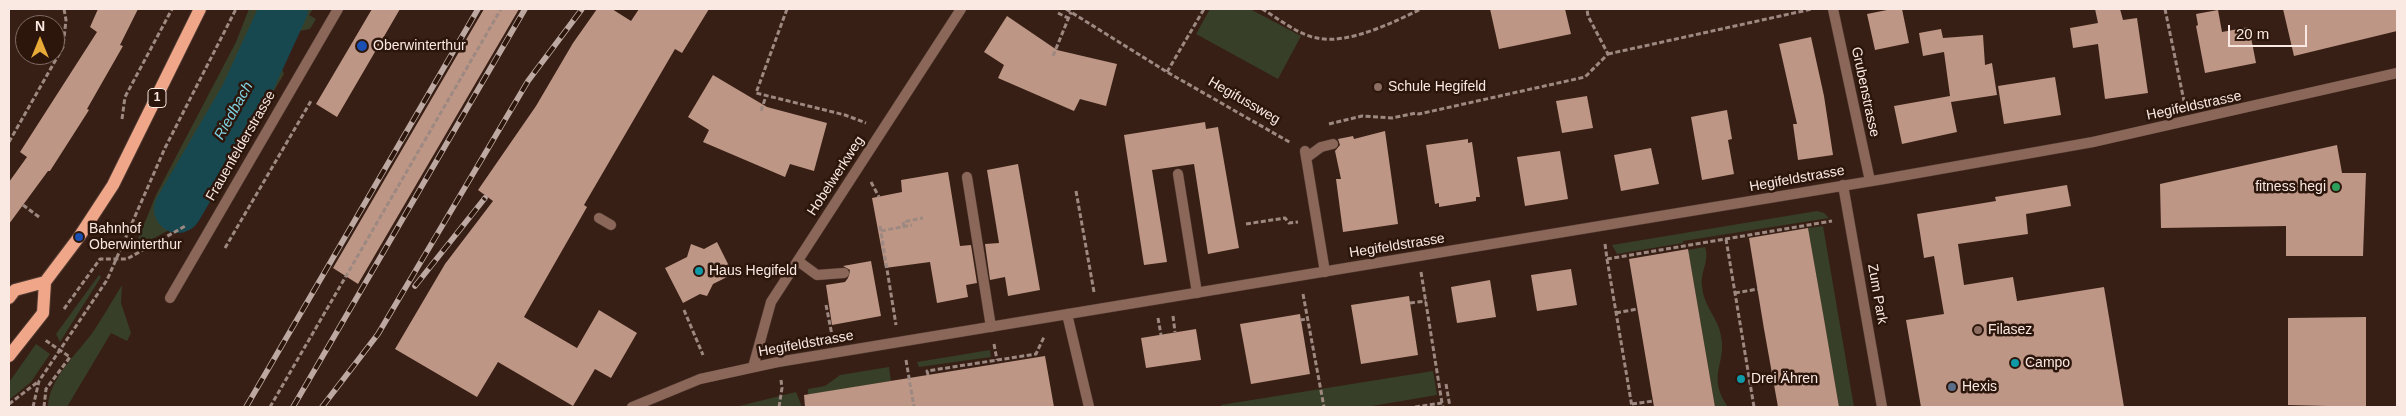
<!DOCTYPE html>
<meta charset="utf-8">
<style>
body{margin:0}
#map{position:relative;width:2406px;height:416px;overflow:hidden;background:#371f15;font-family:Arial,sans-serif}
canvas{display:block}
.frame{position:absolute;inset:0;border:10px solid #fae9e2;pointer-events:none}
.north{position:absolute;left:15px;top:15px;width:50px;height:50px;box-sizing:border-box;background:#2c160c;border:1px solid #7e6a62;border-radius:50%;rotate:0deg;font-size:14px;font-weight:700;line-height:20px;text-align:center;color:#fae9e2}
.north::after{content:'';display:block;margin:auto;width:18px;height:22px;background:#e9ab38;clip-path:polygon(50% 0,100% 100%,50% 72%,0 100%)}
.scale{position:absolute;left:2228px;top:25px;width:79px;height:22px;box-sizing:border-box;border:2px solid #fae9e2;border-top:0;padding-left:6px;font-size:15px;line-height:18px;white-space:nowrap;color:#fae9e2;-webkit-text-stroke:4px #2c160c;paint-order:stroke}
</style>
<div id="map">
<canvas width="2406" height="416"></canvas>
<div class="frame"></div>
<div class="north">N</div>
<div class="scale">20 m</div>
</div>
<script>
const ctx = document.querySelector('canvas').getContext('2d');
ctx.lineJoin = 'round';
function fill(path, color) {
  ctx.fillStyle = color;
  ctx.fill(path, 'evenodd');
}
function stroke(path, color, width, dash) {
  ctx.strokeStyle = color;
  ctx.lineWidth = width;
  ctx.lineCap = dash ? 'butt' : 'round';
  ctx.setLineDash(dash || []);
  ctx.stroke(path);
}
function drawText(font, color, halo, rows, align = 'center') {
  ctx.font = font + ' Arial,sans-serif';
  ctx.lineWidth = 5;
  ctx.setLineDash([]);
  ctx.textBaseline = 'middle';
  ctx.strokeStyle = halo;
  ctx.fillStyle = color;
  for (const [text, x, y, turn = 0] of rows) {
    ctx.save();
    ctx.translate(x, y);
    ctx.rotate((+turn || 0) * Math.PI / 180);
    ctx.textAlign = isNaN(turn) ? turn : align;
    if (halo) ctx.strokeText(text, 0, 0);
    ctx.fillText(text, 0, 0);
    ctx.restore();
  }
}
const green = new Path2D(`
 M249,9H313L309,15L316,19L310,29L299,31L280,65L284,74L196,221L191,218L134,249L156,195L236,42Z
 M1210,9H1250L1301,36L1278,79L1196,34Z
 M1817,211L1824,213L1829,218L1683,241V243L1617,254L1612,245Z
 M1823,226L1854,407H1839L1808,228Z
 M1705,247C1710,261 1700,272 1702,286C1704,308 1718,317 1721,336C1727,364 1706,375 1728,407H1715L1688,250Z
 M99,275L101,277L60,342L56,334Z
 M122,285L121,303L131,333L127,341L111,333L67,407H48C49,378 77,354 93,332C103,317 112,301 122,285Z
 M36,344L50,354L31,382L9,400L10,381Z
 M990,350L991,357L919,367L917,362Z
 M889,367L891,381L808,395V389L825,386L840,375Z
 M1433,371L1437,395L1366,407H1221V405L1233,403Z
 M796,392L802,407H734H735Z`);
const river = new Path2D(`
 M178,209L244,96L284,9`);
const building = new Path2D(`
 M98,9H138L120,45L123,46L87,109L89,110L50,171H48L9,224V182L27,157L20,152L97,32L90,27Z
 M372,9H400L337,117L316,104Z
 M484,9H519L358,284L333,268Z
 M597,9H612L631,21L639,9H709L682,53L675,49L584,205L587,207L524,317L577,348L599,310L637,333L611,378L595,369L573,406L498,362L477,397L395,349L445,264L493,201L478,190L536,106L573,43Z
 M1490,9H1565L1571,34L1499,49Z
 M1892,9H1902L1909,43L1875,50L1867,14Z
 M2095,9H2120L2123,20L2137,18L2148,93L2105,99L2098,44L2073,48L2070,28L2098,23Z
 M2283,9H2397V31L2294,56Z
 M2218,10L2222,32L2249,27L2256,63L2205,73L2196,26L2198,25L2196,14Z
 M1007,16L1057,50L1117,64L1106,106L1080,99L1074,111L998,78L1004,65L984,52Z
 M1941,29L1943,38L1983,35L1985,65L1992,63L1997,95L1951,102L1957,132L1902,144L1894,106L1950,96L1944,52L1923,56L1919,33Z
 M1811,37L1824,96L1833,155L1798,160L1793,124H1797L1779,44Z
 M713,75L767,107L827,123L814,171L790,164L785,177L703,142L709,130L688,117Z
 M2055,77L2061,115L2004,124L1998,86Z
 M1587,96L1593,128L1562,133L1556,101Z
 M1727,110L1732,139L1728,140L1734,174L1702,180L1691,117Z
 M1205,122L1206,129L1218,127L1239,248L1208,254L1194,164L1152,170L1167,262L1144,265L1124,135Z
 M1385,131L1398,224L1343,232L1336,179H1341L1335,151L1340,145L1338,139L1353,136L1354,139Z
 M1468,139V143L1472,142L1480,197H1476V201L1439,207V203L1435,204L1426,145Z
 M2337,145L2342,173H2366L2363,256H2286V226L2161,228L2160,184Z
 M1651,148L1659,184L1621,191L1614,155Z
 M1560,151L1568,199L1525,206L1517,157Z
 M1018,164L1040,290L1008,296L1005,277L990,280L985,244L999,243L987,170Z
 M948,172L960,246L971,245L977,283L966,285L968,297L937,303L930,262L885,268L872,198L902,192L901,180Z
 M2067,185L2071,206L2026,214L2028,234L1958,244L1964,285L2013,277L2017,301L2104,287L2124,407H1921L1906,320L1944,314L1934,256L1924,258L1917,214L1996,201L1995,197Z
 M1808,228L1824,319L1839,407H1778L1764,329L1749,238Z
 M717,242L733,274L713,284L707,296L700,294L683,303L665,268L687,257L691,244L704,249Z
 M1688,249L1715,407H1654L1629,259Z
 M871,261L881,316L832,325L826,285L845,282L848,278L850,270L843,266Z
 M1571,269L1577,305L1537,311L1531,275Z
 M1490,280L1496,317L1457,323L1451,287Z
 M1409,296L1418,355L1361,364L1351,305Z
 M1300,314L1310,374L1251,384L1240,324Z
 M2366,317V407L2288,405V318Z
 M1196,329L1201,360L1146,368L1141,338Z
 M1045,356L1054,407H805L804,395Z`);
const path = new Path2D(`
 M787,9L756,93L845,115L866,123
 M1066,9L1167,72L1291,143
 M1262,9C1278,18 1298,35 1317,38C1348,45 1394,22 1421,9
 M2165,9L2184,101
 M1058,13L1068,18
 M1608,54L1812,9
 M1053,56L1071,12
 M1167,72L1204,9
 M761,111L766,96
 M122,119L125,97L172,9
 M1329,124L1362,116L1392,118L1416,113L1419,114L1585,77L1608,54L1588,16L1587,9
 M9,142L63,47L66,20L64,9
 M871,182L879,197
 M1076,191L1094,292
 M23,205L39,217
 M1246,224L1285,218L1289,223L1298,222
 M880,226L896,325
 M904,227L903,222L923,218
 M881,231L912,225
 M1726,239L1754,407
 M1605,244L1607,259L1832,221
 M225,248L311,101
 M9,254H10
 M1607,259L1632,407
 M1421,272L1442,403
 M1735,293L1758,289
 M1303,294L1324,407
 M1410,303L1426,301
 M826,305L832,335
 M64,309L100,259H127L187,225
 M684,310L703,355
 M1616,313L1637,309
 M1173,316L1175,332
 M1158,318L1161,335
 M1300,320L1308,319
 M994,344L997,360
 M906,360L914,407
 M928,375L927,371L1036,354L1044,337
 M1446,384L1450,407
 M1750,384L1773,381
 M9,404L39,381
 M1632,404L1653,401
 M33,407L39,381L107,280L165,148L236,9
 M44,407L46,389L70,357L45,340
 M270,407L501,9
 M779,407L782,388L781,380
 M1415,407L1442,403L1443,407`);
const service = new Path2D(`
 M1305,151L1325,272
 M1306,158L1321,147L1333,144
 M1178,174L1197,293
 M967,177L991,327
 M599,218L611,225
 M798,261L817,275L844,273
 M170,298L338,9`);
const minor = new Path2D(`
 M1833,9L1870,181
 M1843,185L1882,407
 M1067,314L1089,407
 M753,367L771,302L961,9
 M632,407L700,379L778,362L1884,179L2093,142L2397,73`);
const primary = new Path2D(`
 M9,298L15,290L45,282
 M9,356L43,313L45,282L79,237L113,185L200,9`);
const rail = new Path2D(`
 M415,286L485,198
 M246,407L478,9
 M293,407L525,9
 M322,407L378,334L528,81L582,9`);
const markers = [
 [362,46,6,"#1a4fb4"],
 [1378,87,5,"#8d6e63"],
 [2336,187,5,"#2e9e5b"],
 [79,237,5,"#1a4fb4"],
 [699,271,5,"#0f9aa8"],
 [1978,330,5,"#8d6e63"],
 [2015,363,5,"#0f9aa8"],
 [1741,379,5,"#0f9aa8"],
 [1952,387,5,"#5c6f8a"]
];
const shields = [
 [157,98,18]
];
const shieldNames = [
 ["1",157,98]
];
const poiNames = [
 ["Oberwinterthur",373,46],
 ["Schule Hegifeld",1388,87],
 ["fitness hegi",2326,187,"right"],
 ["Bahnhof",89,229],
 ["Oberwinterthur",89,245],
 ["Haus Hegifeld",709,271],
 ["Filasez",1988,330],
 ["Campo",2025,363],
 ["Drei Ähren",1751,379],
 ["Hexis",1962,387]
];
const streetNames = [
 ["Grubenstrasse",1865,92,78],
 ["Hegifussweg",1244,101,30],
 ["Hegifeldstrasse",2194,106,-12],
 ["Frauenfelderstrasse",241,146,-60],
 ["Hobelwerkweg",836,176,-57],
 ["Hegifeldstrasse",1797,179,-10],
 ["Hegifeldstrasse",1397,246,-9],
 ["Zum Park",1877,294,80],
 ["Hegifeldstrasse",806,344,-10]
];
const waterNames = [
 ["Riedbach",234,111,-61]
];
fill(green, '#373f28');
stroke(river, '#174850', 48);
fill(building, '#bd9685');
stroke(service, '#523b32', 11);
stroke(minor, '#523b32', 11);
stroke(primary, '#523b32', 14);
stroke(path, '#9d8981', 3, [5, 2.5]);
stroke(service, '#8a6758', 10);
stroke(minor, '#8a6758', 10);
stroke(primary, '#f0a789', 12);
stroke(rail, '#bda9a1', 5.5);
stroke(rail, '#2c160c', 4, [11]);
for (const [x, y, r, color] of markers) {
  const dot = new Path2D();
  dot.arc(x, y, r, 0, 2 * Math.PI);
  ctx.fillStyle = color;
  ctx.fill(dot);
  stroke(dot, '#2c160c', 2);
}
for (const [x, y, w] of shields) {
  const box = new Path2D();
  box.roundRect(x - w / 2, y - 9.5, w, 19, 4);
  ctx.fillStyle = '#2c160c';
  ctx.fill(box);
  stroke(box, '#fae9e2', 1);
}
drawText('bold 12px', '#fae9e2', null, shieldNames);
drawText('14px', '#fae9e2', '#2c160c', poiNames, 'left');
drawText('14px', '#fae9e2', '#2c160c', streetNames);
drawText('italic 15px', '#7ed1e0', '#2c160c', waterNames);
</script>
